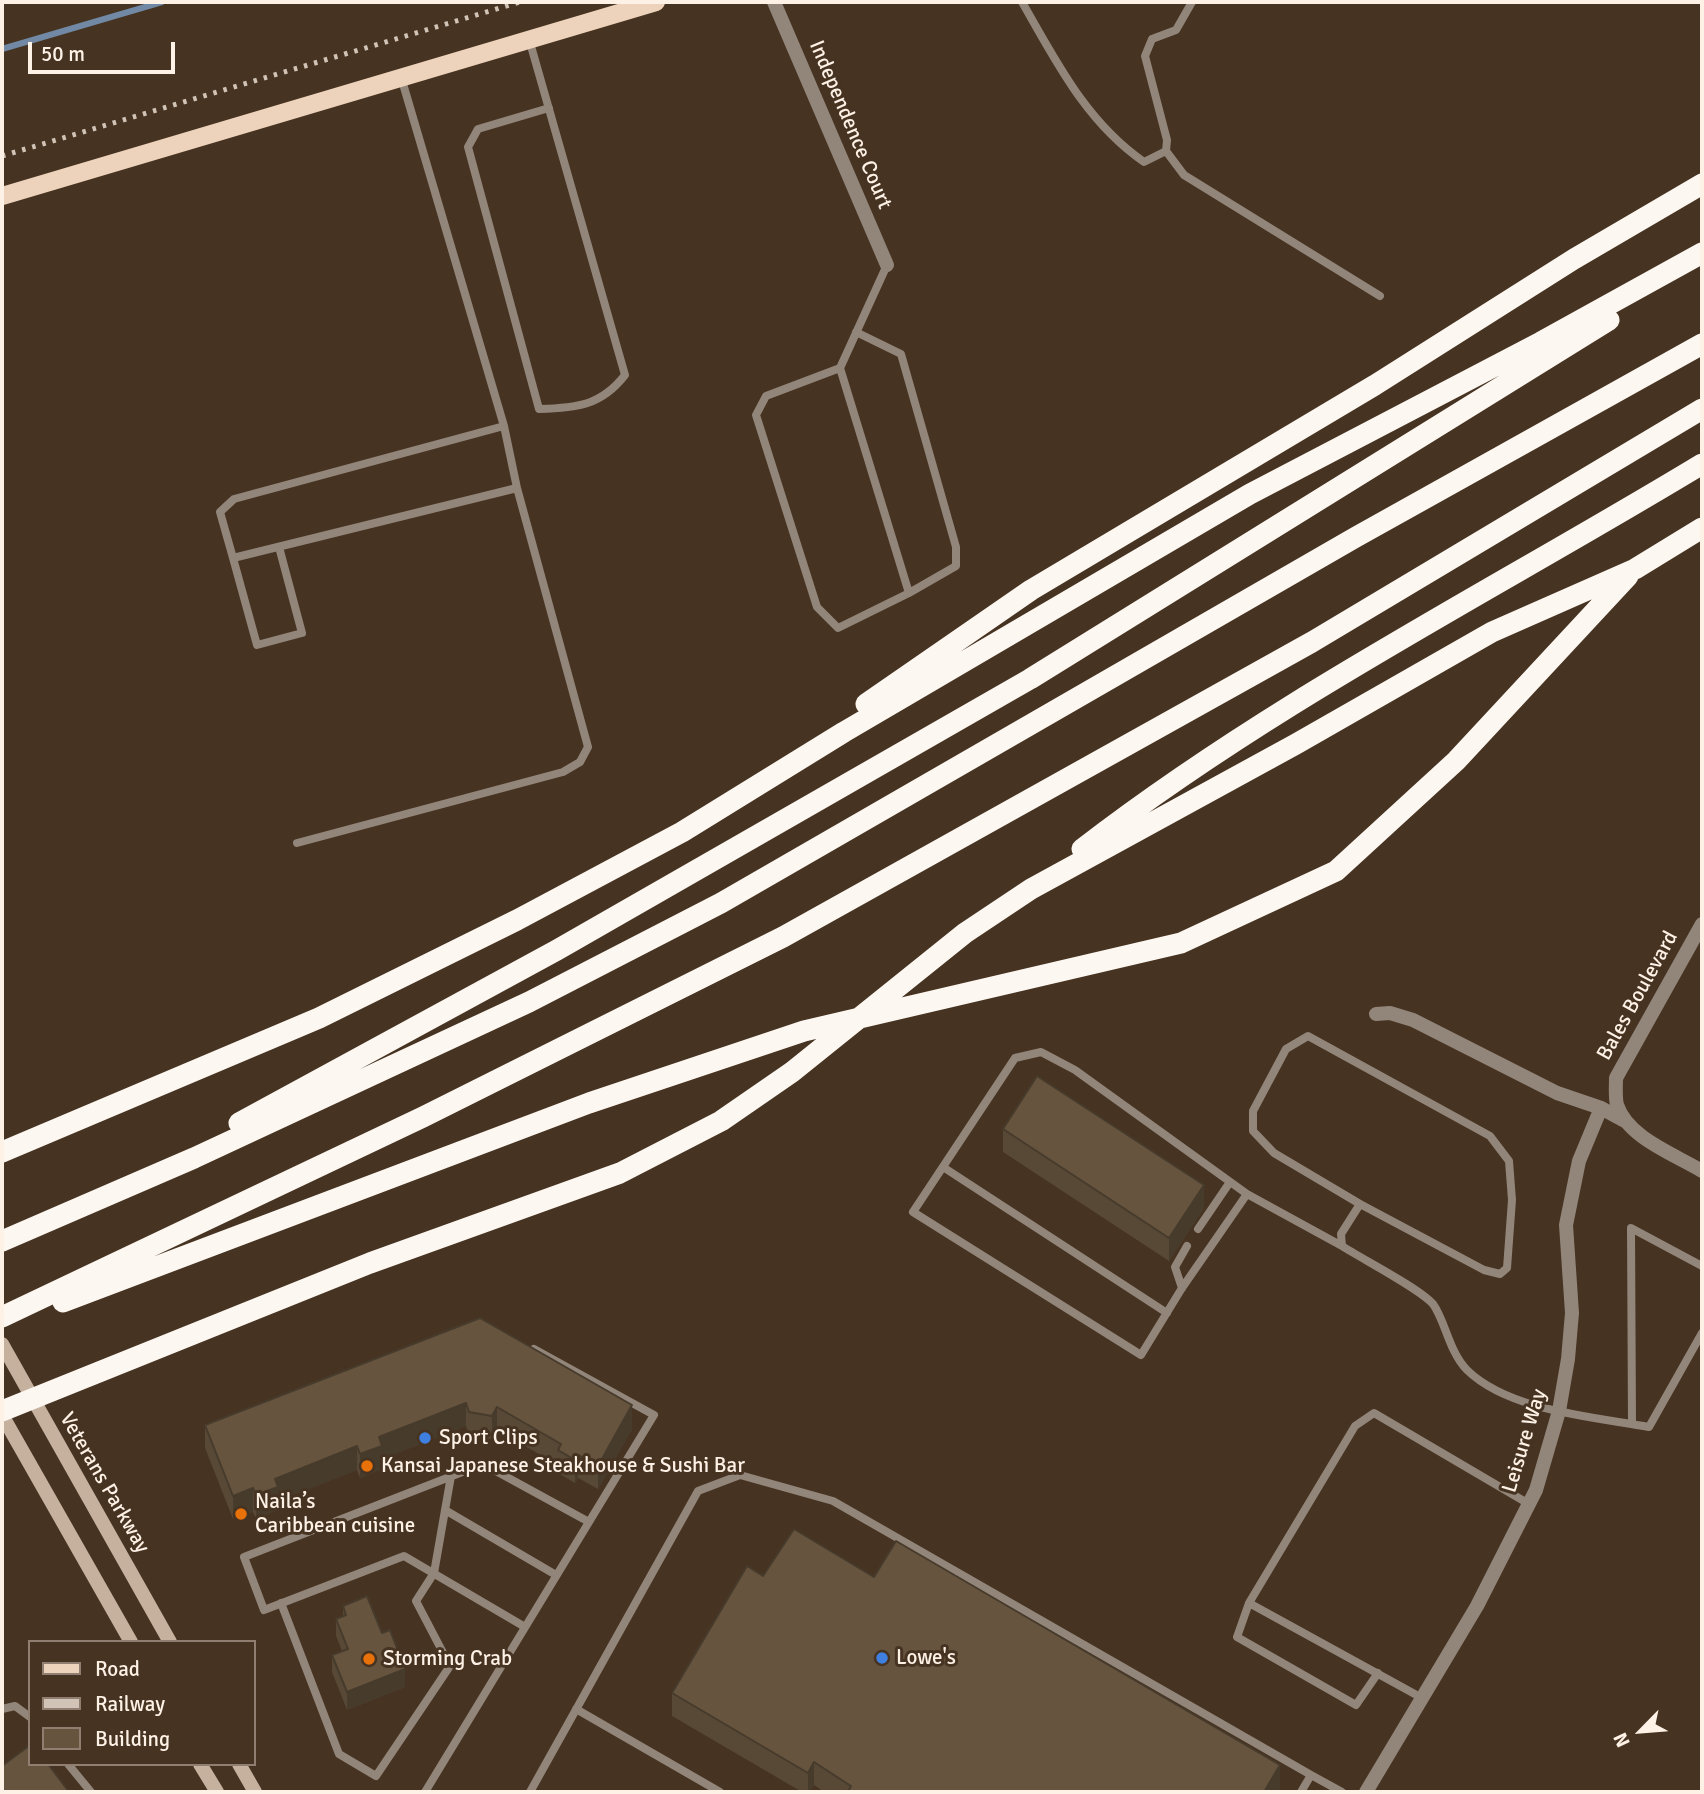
<!DOCTYPE html>
<meta charset="utf-8">
<style>
body{margin:0}
#map{position:relative;width:1704px;height:1794px;overflow:hidden;background:#463321;font-family:Signika,sans-serif}
canvas{display:block}
.frame{position:absolute;inset:0;border:4px solid #fef1e6;pointer-events:none}
.legend{position:absolute;left:28px;top:1640px;width:228px;height:126px;box-sizing:border-box;background:#463321;border:2px solid #907f70;margin:0;padding:9px 12px;list-style:none;font-size:21px;color:#fef1e6}
.legend li{display:flex;align-items:center;gap:14px;height:35px}
.legend b{width:35px;border:2px solid #907f70}
.north{position:absolute;left:1606px;top:1696px;width:70px;height:70px;-webkit-text-stroke:5px #463321;paint-order:stroke;rotate:245deg;font-size:19px;font-weight:700;line-height:28px;text-align:center;color:#fef1e6}
.north::after{content:'';display:block;margin:auto;width:24px;height:32px;background:#fef1e6;clip-path:polygon(50% 0,100% 100%,50% 72%,0 100%)}
.scale{position:absolute;left:28px;top:42px;width:147px;height:32px;box-sizing:border-box;border:4px solid #fef1e6;border-top:0;padding-left:9px;font-size:21px;line-height:24px;white-space:nowrap;color:#fef1e6;-webkit-text-stroke:5px #463321;paint-order:stroke}
</style>
<div id="map">
<canvas width="1704" height="1794"></canvas>
<div class="frame"></div>
<ul class="legend">
<li><b style="height:9px;background:#eed3bc"></b>Road</li>
<li><b style="height:9px;background:#d1c3b6"></b>Railway</li>
<li><b style="height:19px;background:#66543f"></b>Building</li>
</ul>
<div class="north">N</div>
<div class="scale">50 m</div>
</div>
<script>
const ctx = document.querySelector('canvas').getContext('2d');
ctx.lineJoin = 'round';
function stroke(path, color, width, dash) {
  ctx.strokeStyle = color;
  ctx.lineWidth = width;
  ctx.lineCap = dash ? 'butt' : 'round';
  ctx.setLineDash(dash || []);
  ctx.stroke(path);
}
function fill(path, color) {
  ctx.fillStyle = color;
  ctx.fill(path, 'evenodd');
}
function drawText(font, color, halo, rows, align = 'center') {
  ctx.font = font + ' Signika,sans-serif';
  ctx.lineWidth = 6;
  ctx.setLineDash([]);
  ctx.textBaseline = 'middle';
  ctx.strokeStyle = halo;
  ctx.fillStyle = color;
  for (const [text, x, y, turn = 0] of rows) {
    ctx.save();
    ctx.translate(x, y);
    ctx.rotate((+turn || 0) * Math.PI / 180);
    ctx.textAlign = isNaN(turn) ? turn : align;
    if (halo) ctx.strokeText(text, 0, 0);
    ctx.fillText(text, 0, 0);
    ctx.restore();
  }
}
const stream = new Path2D(`
 M2,49L162,2`);
const lane = new Path2D(`
 M1022,2C1056,61 1086,122 1144,162L1166,151L1167,140L1145,56L1152,39L1176,30L1192,2
 M529,39L625,375C601,406 576,408 539,409L468,147L478,129L549,108
 M1166,151L1184,175L1380,296
 M856,332L901,354L956,547V566L909,593
 M840,368L766,396L756,415L817,607L838,628L909,593L840,368L887,265
 M504,426L234,499L220,512L233,558L517,488
 M233,558L257,645L302,633L279,547
 M297,843L563,772L580,762L588,747L517,488L504,426L401,77
 M943,1167L1167,1313
 M1247,1194L1182,1288L1141,1355L913,1212L1015,1058L1041,1052L1075,1070L1247,1194L1342,1246
 M1360,1204L1274,1153L1253,1131V1111L1286,1049L1308,1036L1490,1136L1509,1161L1512,1200L1507,1268L1500,1274L1484,1270L1360,1204L1341,1234L1342,1246C1362,1259 1419,1288 1433,1304C1445,1320 1449,1352 1467,1370C1509,1411 1594,1417 1649,1427L1702,1333
 M1198,1229L1230,1182
 M1182,1288L1175,1267L1187,1246
 M1632,1424L1631,1228L1702,1266
 M445,1510L556,1575
 M281,1603L339,1754L376,1776L450,1666L416,1601L434,1573L451,1476
 M1249,1603L1237,1637L1356,1705L1378,1673
 M525,1627L404,1556L264,1610L244,1557L483,1464L589,1522
 M1422,1698L1249,1603L1355,1426L1374,1413L1529,1504
 M2,1709L15,1706L30,1717
 M576,1709L720,1792
 M68,1764L91,1792
 M1311,1775L1342,1792
 M425,1792L654,1415L534,1349
 M530,1792L698,1491L740,1475L833,1501L1311,1775L1301,1792`);
const street = new Path2D(`
 M774,2L887,265
 M1702,924L1616,1078C1616,1086 1615,1097 1617,1105C1628,1138 1674,1154 1702,1171
 M1376,1014L1390,1013L1413,1020L1557,1093L1601,1108L1625,1121
 M1366,1792L1477,1606L1536,1490L1559,1411L1568,1359L1572,1313L1566,1225L1579,1161L1601,1108`);
const secondary = new Path2D(`
 M2,1344L170,1642
 M2,1415L131,1642
 M200,1764L217,1792
 M239,1764L255,1792`);
const primary = new Path2D(`
 M2,196L656,2`);
const highway = new Path2D(`
 M866,704L1031,590L1375,385L1574,259L1702,184
 M1082,849C1275,700 1494,590 1702,464
 M239,1123L557,950L1030,679L1609,320
 M2,1152L319,1018L517,920L682,832L844,732L1250,494L1541,342L1702,253
 M2,1241L194,1158L529,1002L721,903L1356,537L1702,344
 M63,1302L589,1103L804,1031L1181,943L1336,871L1456,761L1628,576
 M2,1317L423,1117L783,937L1312,642L1702,409
 M2,1411L370,1263L620,1173L721,1121L792,1072L965,933L1031,889L1296,744L1492,632L1635,569L1702,528`);
const rail = new Path2D(`
 M2,156L520,2`);
const wall = new Path2D(`
 M1003,1129L1204,1208L1169,1261L1003,1152Z
 M480,1318L632,1429L598,1489L578,1478L575,1483L558,1473V1465L497,1430L492,1439L469,1436L466,1426L382,1459V1469L360,1478L357,1470L278,1501V1510L256,1519L253,1512L233,1519L205,1448V1425Z
 M763,1576L874,1577L1280,1788L1277,1792H824L814,1785L810,1792H802L672,1716V1693Z
 M343,1606L382,1633L405,1687L347,1710L332,1672V1655L342,1651L336,1636V1619L343,1616Z`);
const shadedWall = new Path2D(`
 M1204,1185V1208L1169,1261V1238Z
 M466,1403V1426L382,1459V1469L360,1478V1454L379,1437Z
 M632,1405V1429L598,1489V1466Z
 M497,1407V1430L492,1439V1416Z
 M357,1446V1470L278,1501V1510L256,1519V1495L275,1479Z
 M578,1455V1478L575,1483V1460Z
 M253,1488V1512L233,1519V1496Z
 M405,1669V1687L347,1710V1692Z
 M814,1762V1785L810,1792H808V1773Z
 M1280,1765V1788L1277,1792H1264Z`);
const building = new Path2D(`
 M1037,1076L1204,1185L1169,1238L1003,1129Z
 M480,1318L632,1405L598,1466L578,1455L575,1460L558,1450L561,1444L497,1407L492,1416L469,1412L466,1403L379,1437L382,1446L360,1454L357,1446L275,1479L278,1487L256,1495L253,1488L233,1496L205,1425Z
 M794,1529L874,1577L896,1541L1280,1765L1264,1792H848L851,1786L814,1762L808,1773L672,1693L747,1566L763,1576Z
 M367,1596L382,1633L390,1630L405,1669L347,1692L332,1655L348,1649L336,1619L346,1615L343,1606Z
 M30,1745V1764H48L69,1792H2V1766Z`);
const markers = [
 [425,1438,7,"#3f7fe0"],
 [367,1466,7,"#e8710a"],
 [241,1514,7,"#e8710a"],
 [882,1658,7,"#3f7fe0"],
 [369,1659,7,"#e8710a"]
];
const streetNames = [
 ["Independence Court",850,125,67],
 ["Bales Boulevard",1638,996,-61],
 ["Leisure Way",1525,1441,-73],
 ["Veterans Parkway",104,1483,60]
];
const poiNames = [
 ["Sport Clips",439,1438],
 ["Kansai Japanese Steakhouse & Sushi Bar",381,1466],
 ["Naila’s",255,1502],
 ["Caribbean cuisine",255,1526],
 ["Lowe's",896,1658],
 ["Storming Crab",383,1659]
];
stroke(stream, '#7189a5', 6);
stroke(lane, '#92857a', 8);
stroke(street, '#92857a', 14);
stroke(secondary, '#c6b19f', 14);
stroke(primary, '#eed3bc', 18);
stroke(highway, '#fdf7f1', 21);
stroke(rail, '#d1c3b6', 5, [3.5, 7]);
fill(wall, '#584836');
fill(shadedWall, '#473b2c');
fill(building, '#66543f');
stroke(building, '#473b2c', 2);
for (const [x, y, r, color] of markers) {
  const dot = new Path2D();
  dot.arc(x, y, r, 0, 2 * Math.PI);
  ctx.fillStyle = color;
  ctx.fill(dot);
  stroke(dot, '#463321', 2.5);
}
drawText('21px', '#fef1e6', '#463321', streetNames);
drawText('21px', '#fef1e6', '#463321', poiNames, 'left');
</script>
